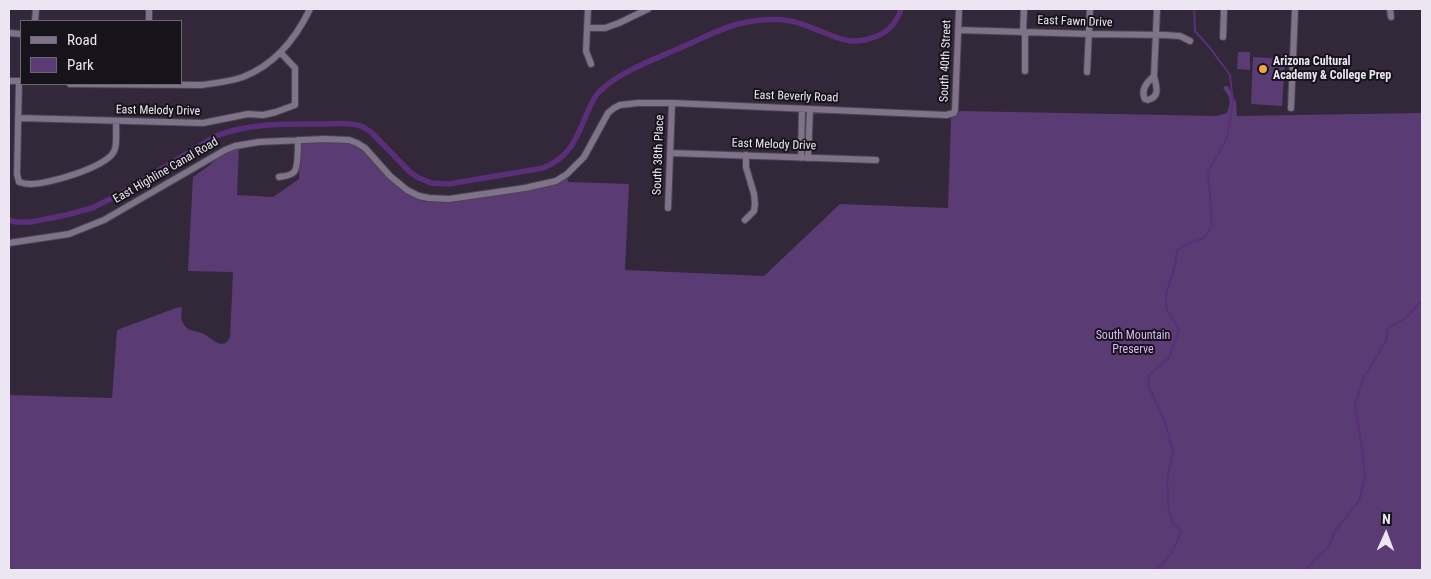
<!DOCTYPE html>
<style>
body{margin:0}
#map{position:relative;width:1431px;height:579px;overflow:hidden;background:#32283a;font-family:"Roboto Condensed",sans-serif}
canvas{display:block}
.frame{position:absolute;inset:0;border:10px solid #ece6f2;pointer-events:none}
.legend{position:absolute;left:20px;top:20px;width:162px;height:65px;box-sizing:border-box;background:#17131b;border:1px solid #6c6771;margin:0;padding:6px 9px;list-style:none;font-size:15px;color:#ece6f2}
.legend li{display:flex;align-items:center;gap:10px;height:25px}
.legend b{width:25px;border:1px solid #6c6771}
.north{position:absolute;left:1361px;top:509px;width:50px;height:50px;-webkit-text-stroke:4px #17131b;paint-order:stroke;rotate:2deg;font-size:14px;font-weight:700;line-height:20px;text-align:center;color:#ece6f2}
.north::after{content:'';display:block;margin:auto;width:18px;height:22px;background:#ece6f2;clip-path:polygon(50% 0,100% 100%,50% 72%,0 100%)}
</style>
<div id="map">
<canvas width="1431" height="579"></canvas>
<div class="frame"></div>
<ul class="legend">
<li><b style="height:6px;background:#7e7388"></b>Road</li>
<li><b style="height:14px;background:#5b3b73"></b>Park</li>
</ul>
<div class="north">N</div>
</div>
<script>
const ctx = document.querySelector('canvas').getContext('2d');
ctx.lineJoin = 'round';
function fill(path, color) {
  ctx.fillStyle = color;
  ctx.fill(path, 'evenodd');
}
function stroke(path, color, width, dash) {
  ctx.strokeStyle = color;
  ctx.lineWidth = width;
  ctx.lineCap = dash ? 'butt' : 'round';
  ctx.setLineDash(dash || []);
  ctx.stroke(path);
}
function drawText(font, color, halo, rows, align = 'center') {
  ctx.font = font + ' "Roboto Condensed",sans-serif';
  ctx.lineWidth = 4;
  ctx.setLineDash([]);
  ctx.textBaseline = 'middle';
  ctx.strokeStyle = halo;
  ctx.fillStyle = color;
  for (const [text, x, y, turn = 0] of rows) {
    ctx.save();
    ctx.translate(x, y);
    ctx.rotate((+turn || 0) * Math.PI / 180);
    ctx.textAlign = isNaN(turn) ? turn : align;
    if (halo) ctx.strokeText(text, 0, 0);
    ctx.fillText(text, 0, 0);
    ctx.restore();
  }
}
const green = new Path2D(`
 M1238,52H1250V70L1237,69Z
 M1253,57L1285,59L1282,106L1251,104Z
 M1225,86H1228L1236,102L1237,116L1422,113V570H9V395L112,398L117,330L176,308L182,307C182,312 180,319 183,323C188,333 197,330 204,334C212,338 216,346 226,343L230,337L233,272L188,271L193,177L210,165L220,155L239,147L237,195L273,197L299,179L300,146L301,142H345L354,144L363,150L404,191L422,201L450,202L567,176L568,182L629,184L625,270L764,276L840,204L948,208L951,119L952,116H955L960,111L1216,116L1227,113C1231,101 1231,98 1223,88Z`);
const stream = new Path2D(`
 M1155,570C1170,559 1175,548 1181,531L1173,523L1169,512L1167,480L1173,451L1165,422L1149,387L1148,376L1160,365L1169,358L1179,330L1166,308V294L1175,265L1177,250L1189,243L1204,238L1212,225L1208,172L1227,138L1233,102L1230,75L1210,48L1195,31L1194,9
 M1307,570L1314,560L1328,548L1335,531L1359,501L1365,478L1363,455L1355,405L1363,379L1386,341L1388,328L1406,318L1419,303L1422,302`);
const canal = new Path2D(`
 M9,220L15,222H31L66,215L92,208L116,196L216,136C248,123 285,124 319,124C331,124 345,122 357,125C362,126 366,129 371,132L410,172L417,177L431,183L449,184L543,168C571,157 577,137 588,111C591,104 594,97 599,92C620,71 656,59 682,47C701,39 719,29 738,24C755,20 773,18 791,21C810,24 838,42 855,41C863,41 870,39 877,36C890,31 897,21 901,9`);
const minor = new Path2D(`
 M588,9L586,51L591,64
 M1390,9L1391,17
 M35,21L36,9
 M149,21V9
 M587,28H605L619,23L648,9
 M958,30L1089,34L1164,35L1180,36L1190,41
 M1023,32L1024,9
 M9,33L21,34
 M1223,37L1224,9
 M1025,71V32
 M1087,72L1090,9
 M1154,76C1147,82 1140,90 1145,99L1148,100C1161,96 1156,86 1154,76L1157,9
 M9,81H21
 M19,81L17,174L19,182C22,183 26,184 30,184C48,184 110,167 115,149C117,142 116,129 116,121
 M70,84L201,85C215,83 229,82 243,77C274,65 296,38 310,9
 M1291,108L1295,9
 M18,118L203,123L248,114L263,115L276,112L295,105V68L281,53
 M670,153L876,160
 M801,158L802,109
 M808,158L810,109
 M279,177C284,176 290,176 294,172C298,168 298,147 298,140
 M668,208L672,103
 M745,220L754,211L755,204L754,194L746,167V155
 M9,243L69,234L104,220L225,150L235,146L259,142L325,139L349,140L357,143L365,148L390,176L407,190L419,196L429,198L449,199L525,188L556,181L567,174L584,157L608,113L614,108L620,105L638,103H672L946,115L954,113L955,110L959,9`);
const markers = [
 [1263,69,5,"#f0a63f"]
];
const streetNames = [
 ["East Fawn Drive",1075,22,2],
 ["South 40th Street",946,61,-88],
 ["East Beverly Road",796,97,2],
 ["East Melody Drive",158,111,1],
 ["East Melody Drive",774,145,2],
 ["South 38th Place",659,155,-88],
 ["East Highline Canal Road",166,171,-30]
];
const poiNames = [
 ["Arizona Cultural",1273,62],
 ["Academy & College Prep",1273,76]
];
const parkNames = [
 ["South Mountain",1133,336],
 ["Preserve",1133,350]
];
fill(green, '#5b3b73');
stroke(stream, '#5a2e78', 2);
stroke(canal, '#5a2e78', 5.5);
stroke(minor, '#4c4353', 8);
stroke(minor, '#7e7388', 6);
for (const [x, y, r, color] of markers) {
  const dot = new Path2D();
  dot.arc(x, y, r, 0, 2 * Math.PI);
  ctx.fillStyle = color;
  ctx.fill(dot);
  stroke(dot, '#17131b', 2);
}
drawText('12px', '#ece6f2', '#17131b', streetNames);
drawText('bold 12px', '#ece6f2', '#17131b', poiNames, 'left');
drawText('12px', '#dab8f6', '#17131b', parkNames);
</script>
